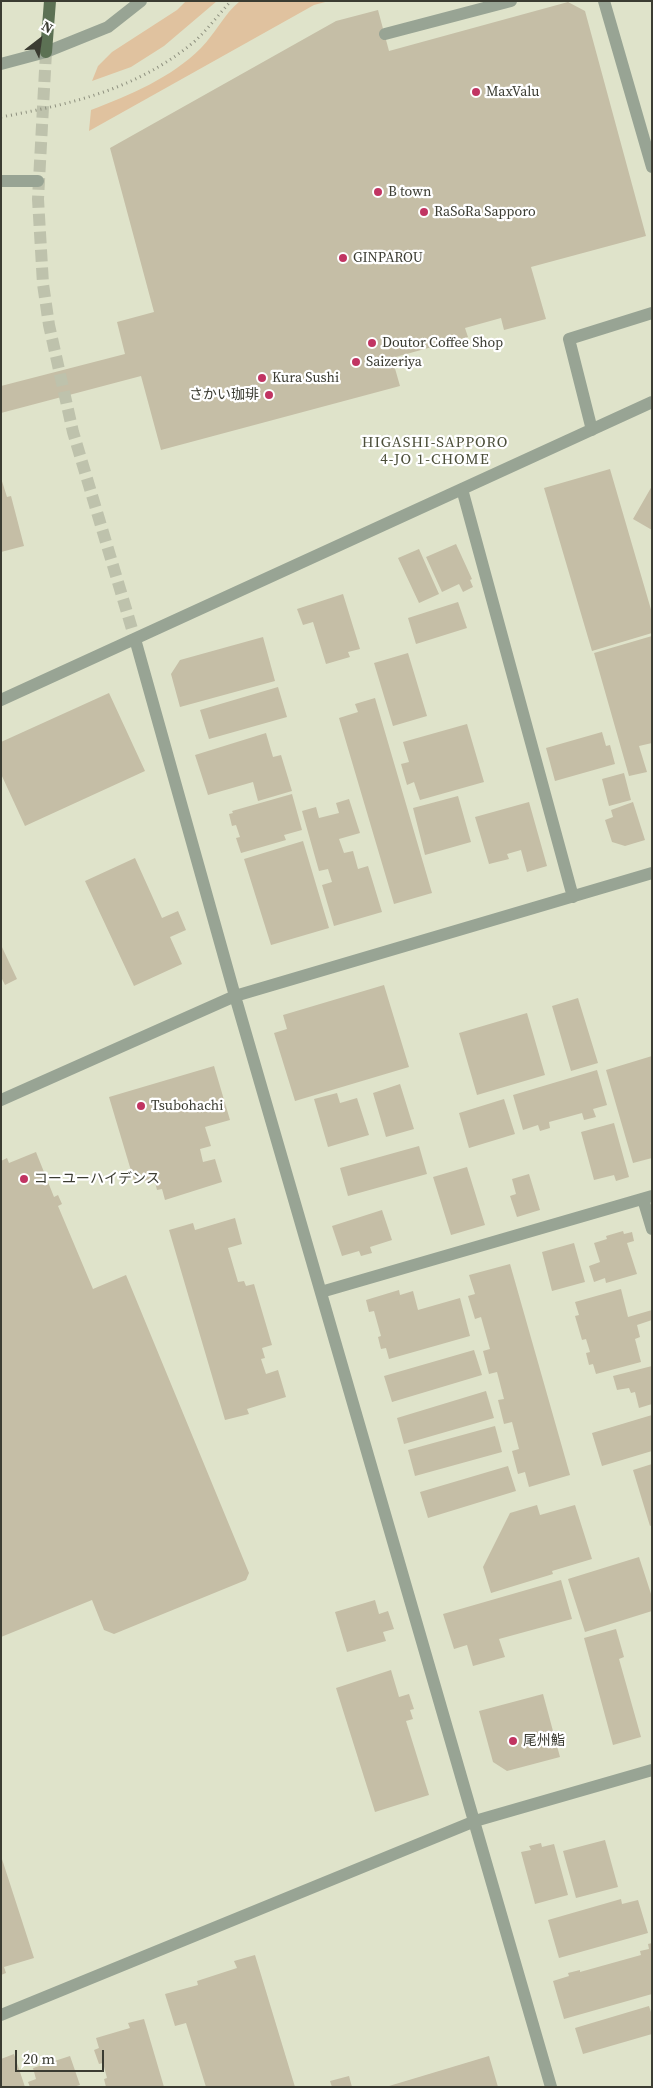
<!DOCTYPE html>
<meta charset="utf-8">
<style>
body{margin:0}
#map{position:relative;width:653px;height:2088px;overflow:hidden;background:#dfe3ca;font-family:"Source Serif 4",serif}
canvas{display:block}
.frame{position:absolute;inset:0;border:2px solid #3b3c32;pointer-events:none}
.north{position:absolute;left:15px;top:15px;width:50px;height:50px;-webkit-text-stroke:4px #fff;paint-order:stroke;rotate:30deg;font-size:14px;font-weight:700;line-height:20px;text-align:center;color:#3b3c32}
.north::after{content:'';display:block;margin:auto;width:18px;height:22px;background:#3b3c32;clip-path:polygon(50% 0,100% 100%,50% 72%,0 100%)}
.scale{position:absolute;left:15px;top:2050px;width:89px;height:22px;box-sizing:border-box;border:2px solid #3b3c32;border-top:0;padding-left:6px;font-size:15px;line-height:18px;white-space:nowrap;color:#3b3c32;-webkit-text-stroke:4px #fff;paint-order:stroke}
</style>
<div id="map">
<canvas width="653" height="2088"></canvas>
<div class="frame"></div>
<div class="north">N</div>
<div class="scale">20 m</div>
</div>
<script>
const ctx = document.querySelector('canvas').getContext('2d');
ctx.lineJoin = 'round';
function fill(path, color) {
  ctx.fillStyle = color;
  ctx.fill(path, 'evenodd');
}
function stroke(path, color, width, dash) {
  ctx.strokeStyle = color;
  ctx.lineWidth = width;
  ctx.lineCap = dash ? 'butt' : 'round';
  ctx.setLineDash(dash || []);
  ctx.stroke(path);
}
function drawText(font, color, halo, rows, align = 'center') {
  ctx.font = font + ' "Source Serif 4","Noto Sans JP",serif';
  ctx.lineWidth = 4.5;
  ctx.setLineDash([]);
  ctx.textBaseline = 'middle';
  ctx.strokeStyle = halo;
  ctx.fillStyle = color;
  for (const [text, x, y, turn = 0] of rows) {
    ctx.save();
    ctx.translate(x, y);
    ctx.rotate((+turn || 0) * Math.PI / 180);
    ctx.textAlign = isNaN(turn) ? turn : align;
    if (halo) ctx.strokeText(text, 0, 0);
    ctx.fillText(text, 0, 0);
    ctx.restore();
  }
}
const green = new Path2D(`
 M186,1H217L164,46L131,67L92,81L98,66L112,52L177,10Z
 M240,1H329L314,5L89,131L91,110C130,95 171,78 201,48C215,34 224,14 240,1Z`);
const building = new Path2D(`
 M568,2L585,11L646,236L531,267L546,319L504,330L501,318L465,328L468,337L392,358L400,386L161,450L141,376L1,413V386L125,354L117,322L154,312L110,148L336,21L378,10L389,51Z
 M610,469L652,613V633L592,651L544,488Z
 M1,478L7,497L11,496L24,546L1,552Z
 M652,486V530L633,519Z
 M456,544L472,579L470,580L473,587L463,592L459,584L442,592L426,557Z
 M419,549L439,594L419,603L398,558Z
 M343,594L360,649L348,652L350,657L326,664L313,622L303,625L297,609Z
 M458,602L467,628L416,644L408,618Z
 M652,636V743L639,746L647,772L629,776L594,653Z
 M263,637L275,681L180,707L171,674L180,660Z
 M408,653L427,716L393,726L374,663Z
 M278,687L287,717L209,739L200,710Z
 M109,693L145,771L25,826L1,774V742Z
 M375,698L432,893L394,904L339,718L358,712L355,704Z
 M467,724L484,782L420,800L414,782L407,785L401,764L409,762L403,742Z
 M602,732L606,746L610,745L615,764L555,781L546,748Z
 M266,733L273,757L281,755L292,791L258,801L253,782L208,795L195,755Z
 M624,773L631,800L609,806L602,779Z
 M292,794L302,830L284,835L286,840L241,853L236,838L240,837L236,825L232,826L229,814L233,813L232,811Z
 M458,796L471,842L425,855L413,808Z
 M349,799L360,833L339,839L344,853L353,851L358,869L368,866L382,912L334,926L322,885L332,882L328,869L319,871L302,811L316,807L319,818L339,813L336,803Z
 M529,802L547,866L527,872L521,850L507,854L509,859L489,864L475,817Z
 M633,802L645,840L625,846L612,842L605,820L613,817L611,810Z
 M303,841L329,928L271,945L244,859Z
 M135,858L162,918L178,911L186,930L170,937L182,964L134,986L85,881Z
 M1,945L17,979L5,985L1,977Z
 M384,985L409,1067L295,1101L274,1033L287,1029L283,1015Z
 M578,998L598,1063L571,1071L552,1006Z
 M527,1013L545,1075L477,1095L459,1033Z
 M652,1056V1158L633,1163L606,1070Z
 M214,1066L230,1120L205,1127L211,1146L200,1149L203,1162L215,1159L222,1182L165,1200L162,1189L157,1190L154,1178L135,1184L109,1097Z
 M597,1070L607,1105L593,1109L596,1117L584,1120L582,1113L549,1122L550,1128L540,1131L538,1125L523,1130L513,1095Z
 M400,1084L414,1129L386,1137L373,1093Z
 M337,1093L340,1103L357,1098L369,1135L328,1147L314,1099Z
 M504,1099L515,1134L469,1148L459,1113Z
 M614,1123L629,1177L616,1181L614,1175L594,1180L581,1132Z
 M419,1146L427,1174L348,1196L340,1168Z
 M36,1152L54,1197L58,1195L62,1204L58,1206L93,1289L126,1275L249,1573L246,1580L114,1634L104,1630L92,1600L1,1637V1161L7,1158L9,1163Z
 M467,1167L485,1225L451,1235L433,1177Z
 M529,1174L540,1210L517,1217L510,1196L516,1194L512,1179Z
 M382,1210L392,1240L370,1247L372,1253L361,1256L359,1251L342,1256L332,1226Z
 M235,1218L242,1244L228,1248L238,1282L244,1281L246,1286L254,1284L272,1345L262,1348L265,1358L261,1359L266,1374L278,1370L286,1397L247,1409L249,1414L225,1420L169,1230L193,1223L195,1230Z
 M623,1231L624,1234L632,1232L634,1241L627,1243L637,1274L606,1283L605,1278L594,1282L589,1266L600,1262L594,1243L607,1239L606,1236Z
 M574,1243L585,1282L552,1291L542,1252Z
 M510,1264L570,1475L529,1487L525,1472L518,1474L512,1451L519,1449L512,1422L504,1424L498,1400L504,1399L497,1372L489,1374L483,1351L490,1349L481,1317L475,1319L468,1296L475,1294L469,1275Z
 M621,1289L628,1317L652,1310V1320L637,1325L640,1337L635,1339L641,1362L596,1374L593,1364L589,1365L586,1353L590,1352L586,1339L582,1340L575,1316L579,1315L575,1302Z
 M399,1290L400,1295L413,1291L418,1310L460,1298L470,1336L389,1359L386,1348L381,1349L378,1337L381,1336L374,1311L369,1312L366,1300Z
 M474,1350L482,1375L392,1402L384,1376Z
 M652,1366V1404L639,1408L635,1392L631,1393L629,1388L617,1390L613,1376Z
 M486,1391L494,1418L404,1444L397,1418Z
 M652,1415V1451L602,1466L592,1433Z
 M495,1426L502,1452L415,1476L408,1450Z
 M652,1464V1525L650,1526L633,1470Z
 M508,1466L516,1491L428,1518L420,1492Z
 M537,1505L540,1515L575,1505L592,1559L552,1571L553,1574L491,1593L483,1567L510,1513Z
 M639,1557L652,1597V1611L585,1632L568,1579Z
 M561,1580L572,1619L499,1639L505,1657L473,1666L467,1645L454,1649L443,1614Z
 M375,1600L379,1614L388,1611L394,1629L383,1632L386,1641L347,1652L335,1612Z
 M616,1629L624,1657L619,1659L641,1737L613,1745L584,1638Z
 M391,1670L399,1697L409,1694L414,1709L410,1710L413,1719L406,1721L429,1795L375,1812L336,1688Z
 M543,1694L560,1757L507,1771L493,1762L479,1711Z
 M605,1840L618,1887L576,1898L563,1851Z
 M541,1843L542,1847L554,1844L568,1895L535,1904L521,1852L531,1850L529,1846Z
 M1,1856L34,1958L4,1967L6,1973L1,1975Z
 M621,1899L622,1904L638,1900L648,1933L559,1958L548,1920Z
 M652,1943V1994L564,2019L553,1981L569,1976L568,1973L580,1970V1972L641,1955L640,1951L649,1949L648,1944Z
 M255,1955L295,2087H206L186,2023L175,2026L165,1994L198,1985L197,1981L237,1968L234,1961Z
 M649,2006L652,2015V2034L583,2054L575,2028Z
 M144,2019L164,2087H106L104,2079L107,2078L103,2063L99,2064L94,2050L99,2048L96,2038L130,2028L128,2023Z
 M14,2054L25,2087H1V2059Z
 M70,2056L80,2085L73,2087H30L28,2082L36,2079L33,2068Z
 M489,2056L498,2087H389V2086Z
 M349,2076L352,2087H332L330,2081Z`);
const minorTunnel = new Path2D(`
 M46,52L38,199L43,284L49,325L73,432L135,639`);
const path = new Path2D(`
 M1,117C72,104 138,89 195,41C208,29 219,14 231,1`);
const minor = new Path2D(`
 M604,1L652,167
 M385,34L511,1
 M1,64L46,52L108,27L141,1
 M1,181H38
 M592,430L569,339L652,313
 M462,489L573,897
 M135,639L235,996L551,2087
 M1,700L652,402
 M1,1100L235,996L652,873
 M643,1199L652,1229
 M321,1292L652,1196
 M1,2015L475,1821L652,1770`);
const major = new Path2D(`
 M46,52L50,1`);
const markers = [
 [476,92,5,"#c13462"],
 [378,192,5,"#c13462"],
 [424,212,5,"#c13462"],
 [343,258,5,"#c13462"],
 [372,343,5,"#c13462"],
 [356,362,5,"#c13462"],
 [262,378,5,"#c13462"],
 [269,395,5,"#c13462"],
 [141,1106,5,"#c13462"],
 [24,1179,5,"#c13462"],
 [513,1741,5,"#c13462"]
];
const poiNames = [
 ["MaxValu",486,92],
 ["B town",388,192],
 ["RaSoRa Sapporo",434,212],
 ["GINPAROU",353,258],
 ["Doutor Coffee Shop",382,343],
 ["Saizeriya",366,362],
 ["Kura Sushi",272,378],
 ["さかい珈琲",259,395,"right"],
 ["Tsubohachi",151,1106],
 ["コーユーハイデンス",34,1179],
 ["尾州鮨",523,1741]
];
const neighbourhoodNames = [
 ["HIGASHI-SAPPORO",435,443],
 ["4-JO 1-CHOME",435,460]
];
fill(green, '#e0c29f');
fill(building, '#c5bea6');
stroke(minorTunnel, '#bec2ac', 12, [12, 6]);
stroke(path, '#8e907f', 3, [1, 4]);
stroke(minor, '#98a494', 12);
stroke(major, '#5c7154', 12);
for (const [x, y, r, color] of markers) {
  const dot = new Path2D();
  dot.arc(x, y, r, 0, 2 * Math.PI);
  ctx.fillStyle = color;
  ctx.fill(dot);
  stroke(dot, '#fff', 2);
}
drawText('14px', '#3b3c32', '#fff', poiNames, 'left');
ctx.letterSpacing = '1px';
drawText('15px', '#4b4e39', '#fff', neighbourhoodNames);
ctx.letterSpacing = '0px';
</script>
